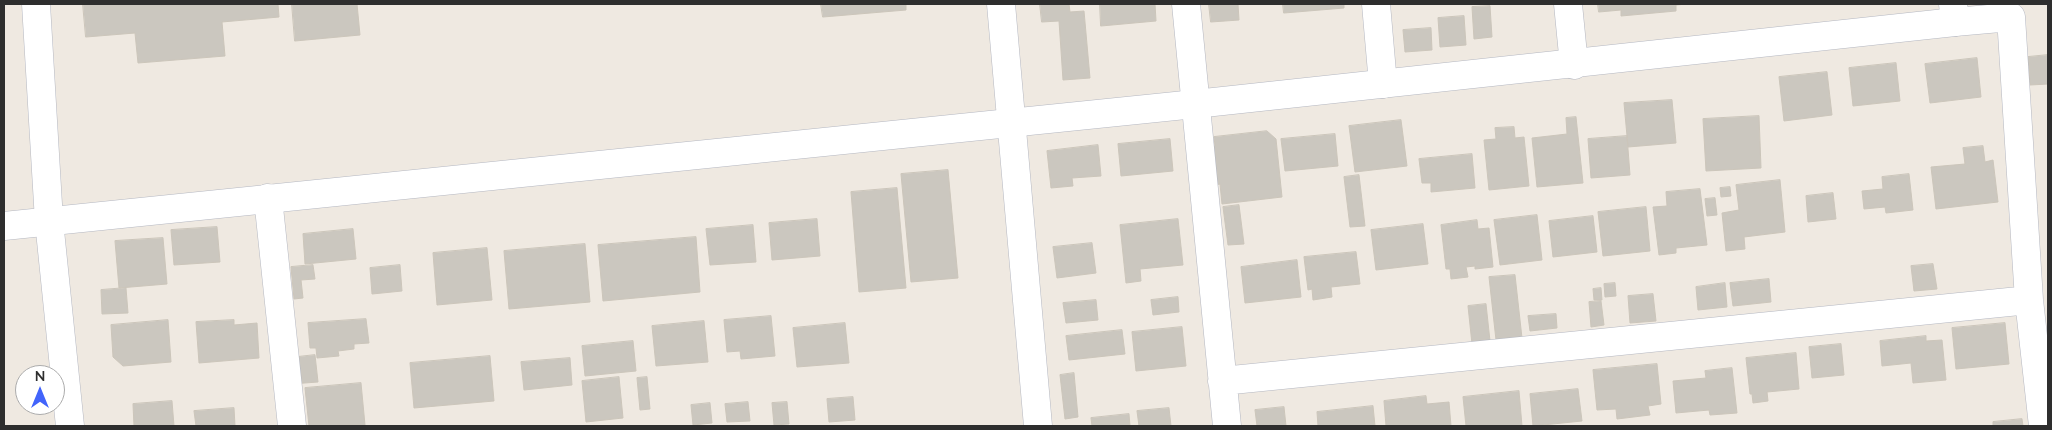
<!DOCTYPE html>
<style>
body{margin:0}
#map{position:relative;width:2052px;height:430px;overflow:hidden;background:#efe9e1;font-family:Mulish,sans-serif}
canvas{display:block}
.frame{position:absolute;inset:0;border:5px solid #2e2e2e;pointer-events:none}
.north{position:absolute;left:15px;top:365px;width:50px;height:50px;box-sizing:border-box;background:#fff;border:1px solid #ababab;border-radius:50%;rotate:0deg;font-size:14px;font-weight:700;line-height:20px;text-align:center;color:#2e2e2e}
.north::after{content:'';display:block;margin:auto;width:18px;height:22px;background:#4264fb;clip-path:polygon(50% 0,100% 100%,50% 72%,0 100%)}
</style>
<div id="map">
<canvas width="2052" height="430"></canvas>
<div class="frame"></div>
<div class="north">N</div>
</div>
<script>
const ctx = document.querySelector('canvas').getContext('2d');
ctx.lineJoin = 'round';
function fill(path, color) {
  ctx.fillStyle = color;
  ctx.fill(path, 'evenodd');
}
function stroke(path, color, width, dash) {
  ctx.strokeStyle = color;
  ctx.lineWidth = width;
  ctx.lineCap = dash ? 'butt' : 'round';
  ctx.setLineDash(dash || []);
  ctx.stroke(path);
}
const building = new Path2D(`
 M83,4H278L279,17L222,22L225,56L138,63L135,33L86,37Z
 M292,4H357L360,35L295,41Z
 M821,4H906V10L823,17Z
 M1040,4H1069L1070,12L1084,11L1090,78L1063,80L1059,21L1042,22Z
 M1100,4H1155L1156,21L1101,26Z
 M1209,4H1240H1238L1239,20L1211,22Z
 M1283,4H1344V8L1284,13Z
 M1598,4H1687L1676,5V11L1621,16V10L1599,12Z
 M1490,6L1492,37L1474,39L1472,7Z
 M1464,16L1466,45L1440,47L1438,18Z
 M1431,28L1432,50L1405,52L1403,30Z
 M2048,55V84L2030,85L2028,57Z
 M1977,58L1981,97L1930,103L1925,64Z
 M1896,63L1900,101L1853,106L1849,68Z
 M1827,72L1832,115L1784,121L1779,77Z
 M1672,100L1676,143L1628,147L1624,103Z
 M1759,116L1761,168L1706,171L1703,119Z
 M1576,117L1583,183L1537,187L1532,138L1567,134L1566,118Z
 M1401,120L1407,166L1355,172L1349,126Z
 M1514,127L1515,138L1524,137L1529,186L1489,190L1484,140L1496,139L1495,128Z
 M1267,131L1276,139L1282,197L1222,204L1220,184L1215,185L1211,147L1215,146L1214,137Z
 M1335,134L1338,166L1285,171L1281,139Z
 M1627,136L1630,175L1591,178L1588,139Z
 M1170,139L1173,171L1121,176L1118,144Z
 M1098,145L1101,176L1072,178L1073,186L1051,188L1047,151Z
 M1983,146L1985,162L1993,160L1998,202L1936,209L1931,167L1965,164L1963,148Z
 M1472,154L1475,188L1431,192V183H1422L1419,159Z
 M948,170L958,278L911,282L901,174Z
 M1909,174L1913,210L1886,213L1885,207L1864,209L1862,191L1883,189L1882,177Z
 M1359,175L1365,226L1350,227L1344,177Z
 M1780,180L1785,232L1744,237L1745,249L1726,251L1722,213L1739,210L1736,185Z
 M1730,187L1731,196L1721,197L1720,188Z
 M897,188L906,288L859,292L851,192Z
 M1700,189L1707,245L1676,248V253L1659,255L1653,207L1667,206L1666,192Z
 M1833,193L1836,219L1808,222L1806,196Z
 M1715,198L1717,215L1707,216L1705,199Z
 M1239,205L1244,244L1228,245L1223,207Z
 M1646,207L1650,251L1603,256L1598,212Z
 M1537,215L1542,260L1500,265L1494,220Z
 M1593,216L1597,252L1553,257L1549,221Z
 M817,219L820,256L772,260L769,223Z
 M1178,219L1183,265L1140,269L1141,281L1126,283L1120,225Z
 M1477,220L1478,229L1489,228L1493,267L1475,269V266L1466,267L1468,277L1451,279L1450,269H1446L1441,225Z
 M1423,224L1428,264L1376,270L1371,230Z
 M753,225L756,262L710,265L706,229Z
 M217,227L220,262L174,265L171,230Z
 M353,229L356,259L305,264L303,234Z
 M696,237L700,292L603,301L598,245Z
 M163,238L167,284L119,288L115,241Z
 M1092,243L1096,273L1057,278L1053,247Z
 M585,244L590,302L509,309L504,251Z
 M487,248L492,300L437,305L433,253Z
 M1356,252L1360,284L1331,287L1332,297L1313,300L1312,289L1308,290L1304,257Z
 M1297,260L1301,297L1245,303L1241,267Z
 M1933,264L1937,289L1914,291L1911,266Z
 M313,265L315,279L301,280L303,298L294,299L291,267Z
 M400,265L402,291L372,294L370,268Z
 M1515,275L1522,338L1496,340L1489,277Z
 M1769,279L1771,302L1733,306L1730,283Z
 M1615,283L1616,296L1605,297L1604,284Z
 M1725,283L1727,307L1698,310L1696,287Z
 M126,288L128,313L102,314L101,290Z
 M1601,288L1602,300H1594L1593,289Z
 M1653,294L1656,321L1630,323L1628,296Z
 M1178,297L1179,312L1153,315L1151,300Z
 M1096,300L1098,320L1066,323L1063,303Z
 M1601,301L1604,325L1591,327L1589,302Z
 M1486,304L1490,341L1472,344L1468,306Z
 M1556,314L1557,328L1530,331L1528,316Z
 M771,316L775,356L741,359L740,351L727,352L724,320Z
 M366,319L369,343L354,344V349L338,351L339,356L317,358L316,348H310L308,323Z
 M168,320L171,362L123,366L113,357L111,325Z
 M234,320V325L257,323L259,358L199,363L196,322Z
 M704,321L708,362L656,366L652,326Z
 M845,323L849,363L797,367L793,328Z
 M2005,323L2009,364L1956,369L1952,328Z
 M1182,327L1186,366L1136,371L1132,332Z
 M1122,330L1125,354L1069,360L1066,336Z
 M1926,336V341L1942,340L1946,380L1913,383L1911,363L1882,366L1880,341Z
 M633,341L636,371L585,376L582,346Z
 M1841,344L1844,375L1812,378L1809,347Z
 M1796,353L1799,389L1767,392L1768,401L1753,403L1752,394H1750L1746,358Z
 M315,355L318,382L291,384L289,358Z
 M490,356L494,401L414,408L410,363Z
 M570,358L572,385L524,390L521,362Z
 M1657,364L1661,404L1648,406L1650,415L1617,419L1616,409L1597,410L1593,370Z
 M1732,368L1737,413L1710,415L1709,410L1676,413L1673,381L1706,378L1705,371Z
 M1074,373L1078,417L1065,419L1060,375Z
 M619,377L623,418L586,422L582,381Z
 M647,377L650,409L640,410L637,378Z
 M361,383L365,425L309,426L305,388Z
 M1578,389L1582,421L1533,426L1530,394Z
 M1519,391L1522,426H1466L1463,397Z
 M1426,396L1427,404L1449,402L1451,426H1386L1384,401Z
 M853,397L855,420L829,422L827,399Z
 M172,401L174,426H134L133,404Z
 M748,402L750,421L727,422L725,404Z
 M787,402L789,424L774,425L772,403Z
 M710,403L712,423L693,425L691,405Z
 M1373,406L1375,426H1318L1317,412Z
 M1284,407L1286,426H1257L1255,410Z
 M234,408L235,426H196L194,411Z
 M1169,408L1171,426H1139L1137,411Z
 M1129,414L1130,426H1092L1091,418Z
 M2022,419L2023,426H1993V422Z`);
const street = new Path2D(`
 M36,4L49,221L70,426
 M1001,4L1038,426
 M1186,4L1227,426
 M1376,4L1383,84
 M1568,4L1574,65
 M1953,4L1955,22L2011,17L2029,300L2043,426
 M268,198L292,426
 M1222,381L2029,300`);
const secondary = new Path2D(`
 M4,226L1195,104L1955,22`);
fill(building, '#cbc7bf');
stroke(building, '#cbc5ba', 1);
stroke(street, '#b4b7c1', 29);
stroke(secondary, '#b4b7c1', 29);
stroke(street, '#fff', 28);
stroke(secondary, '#fff', 28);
</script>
